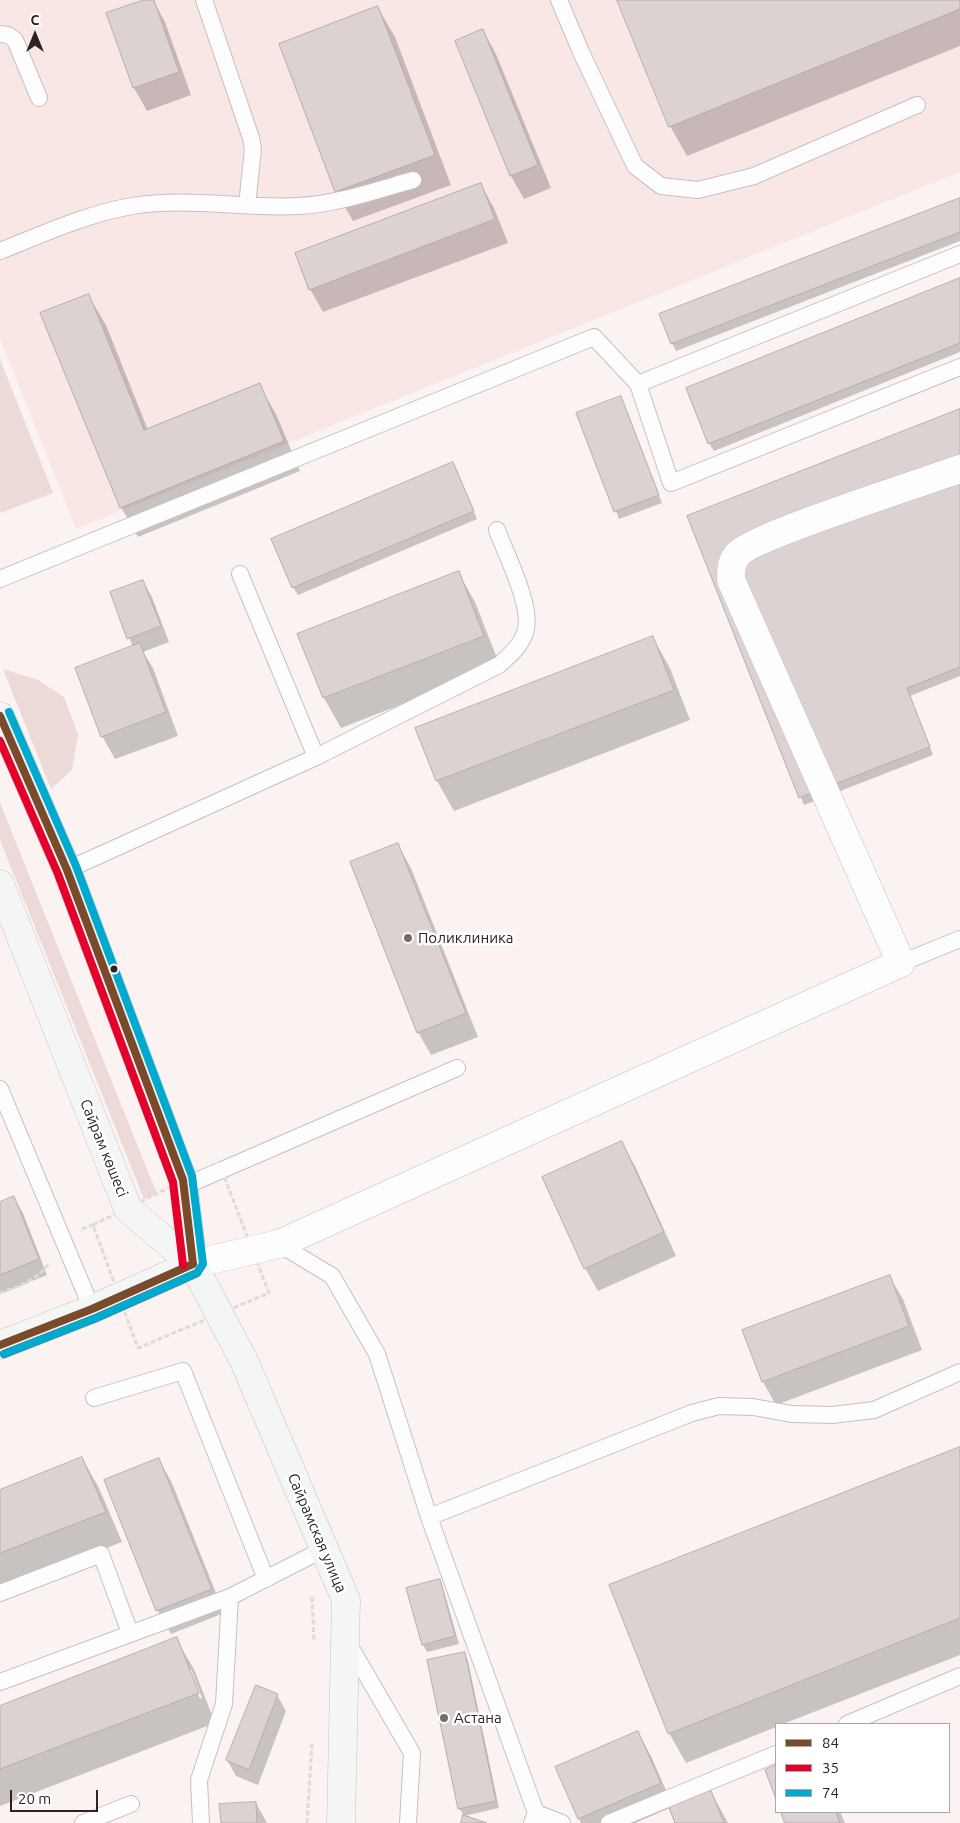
<!DOCTYPE html>
<meta charset="utf-8">
<style>
body{margin:0}
#map{position:relative;width:960px;height:1823px;overflow:hidden;background:#faf3f2;font-family:Ubuntu,sans-serif}
canvas{display:block}
.legend{position:absolute;left:775px;top:1723px;width:175px;height:90px;box-sizing:border-box;background:#fff;border:1px solid #aba7a7;margin:0;padding:6px 9px;list-style:none;font-size:15px;color:#2c2322}
.legend li{display:flex;align-items:center;gap:10px;height:25px}
.legend b{width:25px;border:1px solid #aba7a7}
.north{position:absolute;left:10px;top:10px;width:50px;height:50px;-webkit-text-stroke:4px #fff;paint-order:stroke;rotate:0deg;font-size:14px;font-weight:700;line-height:20px;text-align:center;color:#2c2322}
.north::after{content:'';display:block;margin:auto;width:18px;height:22px;background:#2c2322;clip-path:polygon(50% 0,100% 100%,50% 72%,0 100%)}
.scale{position:absolute;left:10px;top:1790px;width:88px;height:22px;box-sizing:border-box;border:2px solid #2c2322;border-top:0;padding-left:6px;font-size:15px;line-height:18px;white-space:nowrap;color:#2c2322;-webkit-text-stroke:4px #fff;paint-order:stroke}
</style>
<div id="map">
<canvas width="960" height="1823"></canvas>
<ul class="legend">
<li><b style="height:6px;background:#7a4b2a"></b>84</li>
<li><b style="height:6px;background:#e4002b"></b>35</li>
<li><b style="height:6px;background:#00a9ce"></b>74</li>
</ul>
<div class="north">С</div>
<div class="scale">20 m</div>
</div>
<script>
const ctx = document.querySelector('canvas').getContext('2d');
ctx.lineJoin = 'round';
function fill(path, color) {
  ctx.fillStyle = color;
  ctx.fill(path, 'evenodd');
}
function stroke(path, color, width, dash) {
  ctx.strokeStyle = color;
  ctx.lineWidth = width;
  ctx.lineCap = dash ? 'butt' : 'round';
  ctx.setLineDash(dash || []);
  ctx.stroke(path);
}
function drawText(font, color, halo, rows, align = 'center') {
  ctx.font = font + ' Ubuntu,sans-serif';
  ctx.lineWidth = 5;
  ctx.setLineDash([]);
  ctx.textBaseline = 'middle';
  ctx.strokeStyle = halo;
  ctx.fillStyle = color;
  for (const [text, x, y, turn = 0] of rows) {
    ctx.save();
    ctx.translate(x, y);
    ctx.rotate((+turn || 0) * Math.PI / 180);
    ctx.textAlign = isNaN(turn) ? turn : align;
    if (halo) ctx.strokeText(text, 0, 0);
    ctx.fillText(text, 0, 0);
    ctx.restore();
  }
}
const built = new Path2D(`
 M0,0H960V172L76,529L0,339Z`);
const green = new Path2D(`
 M0,359L53,493L0,513Z
 M3,669L38,680L64,697L78,734L72,770L51,789Z
 M0,803L157,1194L144,1199L0,840Z`);
const shadow = new Path2D(`
 M147,0H153L165,22L191,95L147,111L134,88Z
 M619,0H960V46L687,156L670,126Z
 M378,8L395,37L451,185L353,221L336,192L280,44Z
 M483,31L496,54L551,188L524,199L511,176Z
 M481,185L494,208L508,243L323,312L310,289Z
 M960,199V241L676,351L672,343Z
 M960,280V352L714,451L709,443Z
 M88,295L106,325L148,430L259,385L276,414L300,471L138,537L121,507Z
 M620,397L662,503L619,519L578,413Z
 M960,411V676L910,696L933,755L804,805L689,517Z
 M453,463L477,519L298,595L293,587Z
 M458,572L475,602L500,666L341,728L324,698L299,634Z
 M143,581L152,597L169,642L143,652L153,668L178,736L115,759L102,736L133,647L111,593Z
 M653,638L670,668L690,720L454,811L437,781L416,729Z
 M398,845L411,868L478,1037L431,1055L418,1032Z
 M621,1143L635,1166L676,1256L598,1291L585,1268Z
 M14,1198L23,1213L47,1275L0,1294V1203Z
 M889,1276L903,1299L922,1350L776,1405L763,1382L743,1331Z
 M960,1448V1655L783,1724H776V1727L686,1763L669,1733Z
 M82,1458L99,1488L122,1542L0,1589V1490Z
 M159,1460L172,1483L224,1613L171,1634L158,1611L105,1481Z
 M439,1581L443,1588L459,1644L427,1652L423,1645Z
 M176,1639L194,1669L215,1723L0,1806V1707ZM188,1669H191L202,1698L200,1699Z
 M464,1653L468,1661L499,1808L464,1816L459,1808Z
 M277,1695L286,1711L258,1785L236,1776L227,1760Z
 M638,1733L651,1756L672,1804L710,1790L728,1823H676L670,1808L635,1823H581L579,1819Z
 M256,1803L267,1823H222Z
 M782,1812H840L845,1823H787Z`);
const building = new Path2D(`
 M144,0H154L179,72L133,88L106,13Z
 M617,0H960V9L669,127Z
 M378,6L435,155L335,192L279,44Z
 M483,29L538,165L510,176L455,41Z
 M481,183L495,219L309,290L295,253Z
 M960,198V232L671,344L659,314Z
 M960,278V343L708,444L686,388Z
 M89,294L144,430L260,383L284,441L120,508L40,313Z
 M621,396L659,495L614,512L576,413Z
 M960,409V667L907,688L930,747L799,798L687,516Z
 M453,462L474,511L292,588L271,539Z
 M459,571L484,636L323,698L297,634Z
 M143,580L161,626L127,639L110,592Z
 M653,636L674,690L436,781L415,728Z
 M140,643L166,712L101,737L75,668Z
 M398,843L466,1013L417,1033L350,862Z
 M622,1141L664,1232L584,1269L542,1177Z
 M14,1196L39,1259L0,1275V1202Z
 M890,1275L909,1326L762,1382L742,1330Z
 M960,1447V1618L668,1734L609,1585Z
 M82,1457L106,1512L0,1553V1490Z
 M159,1458L212,1589L156,1611L104,1480Z
 M440,1579L455,1636L422,1645L406,1588Z
 M177,1637L199,1693L0,1769V1706Z
 M465,1652L496,1801L458,1809L427,1660Z
 M256,1685L278,1694L249,1770L226,1760Z
 M638,1731L661,1783L578,1819L555,1767Z
 M776,1765V1799L765,1770Z
 M710,1788L724,1823H675L668,1805Z
 M256,1802L257,1823H221L219,1804Z
 M781,1812H836L840,1823H785Z
 M463,1815L487,1823H461Z`);
const path = new Path2D(`
 M219,1163L269,1293L138,1348L93,1225Z
 M82,1229L93,1225
 M0,1293C16,1287 39,1280 48,1264
 M312,1597L314,1640
 M307,1823L312,1744`);
const lane = new Path2D(`
 M204,0L251,138L253,149L247,205
 M559,0L581,52L635,166L661,186L698,190L754,176L917,105
 M0,34L8,35L15,40L39,98
 M0,251C43,234 86,214 132,206C188,197 243,209 299,206C337,204 377,190 413,180
 M638,384L960,254
 M240,574L316,757
 M0,579L594,337L638,384L671,483L960,367
 M67,870L316,757L499,665C510,655 520,647 525,633C534,608 506,555 497,530
 M901,963L960,939
 M0,1089L92,1309
 M185,1186L457,1068
 M279,1244L332,1276L377,1354L429,1517L536,1813L532,1823
 M94,1398L183,1371L266,1579
 M429,1517L692,1413L719,1406L753,1407L792,1414L832,1415L874,1410L960,1372
 M0,1593L101,1554L130,1633
 M348,1643L412,1753L408,1823
 M0,1682L230,1597L324,1549
 M847,1724L960,1676
 M536,1813L562,1823
 M83,1823L131,1804
 M201,1823L199,1780L224,1704L230,1597
 M609,1823L776,1754`);
const street = new Path2D(`
 M193,1264L279,1244L901,963L731,580C731,571 731,563 737,555C750,537 927,481 960,469`);
const secondary = new Path2D(`
 M0,716L67,870L183,1180L193,1264
 M0,884L128,1209L193,1264L244,1361L346,1600L341,1823
 M0,1345L92,1309L193,1264`);
const bus1 = new Path2D(`
 M0,716L67,870L183,1180L193,1264
 M0,1345L92,1309L193,1264`);
const bus2 = new Path2D(`
 M0,741L58,874L173,1182L183,1265
 M4,1354L96,1318L197,1273`);
const bus3 = new Path2D(`
 M4,1354L96,1318L197,1273L203,1264L192,1176L76,866L9,712`);
const markers = [
 [408,938,5,"#746c6b"],
 [114,969,4.5,"#2c2322"],
 [444,1718,5,"#746c6b"]
];
const poiNames = [
 ["Поликлиника",418,938],
 ["Астана",454,1718]
];
const streetNames = [
 ["Сайрам көшесі",104,1148,68],
 ["Сайрамская улица",317,1533,67]
];
fill(built, '#f9e7e5');
fill(green, '#ecdad8');
fill(shadow, '#0003');
fill(building, '#dcd2d1');
stroke(building, '#b5aead', 1);
stroke(lane, '#c7c0bf', 18);
stroke(street, '#c7c0bf', 29);
stroke(secondary, '#c7c0bf', 29);
stroke(path, '#dddbdb', 3, [5, 2.5]);
stroke(lane, '#fefdfd', 16);
stroke(street, '#fefdfd', 28);
stroke(secondary, '#f3f6f5', 28);
stroke(bus1, '#7a4b2a', 8);
stroke(bus2, '#e4002b', 8);
stroke(bus3, '#00a9ce', 8);
for (const [x, y, r, color] of markers) {
  const dot = new Path2D();
  dot.arc(x, y, r, 0, 2 * Math.PI);
  ctx.fillStyle = color;
  ctx.fill(dot);
  stroke(dot, '#fff', 2);
}
drawText('15px', '#2c2322', '#fff', poiNames, 'left');
drawText('15px', '#2c2322', '#fff', streetNames);
</script>
